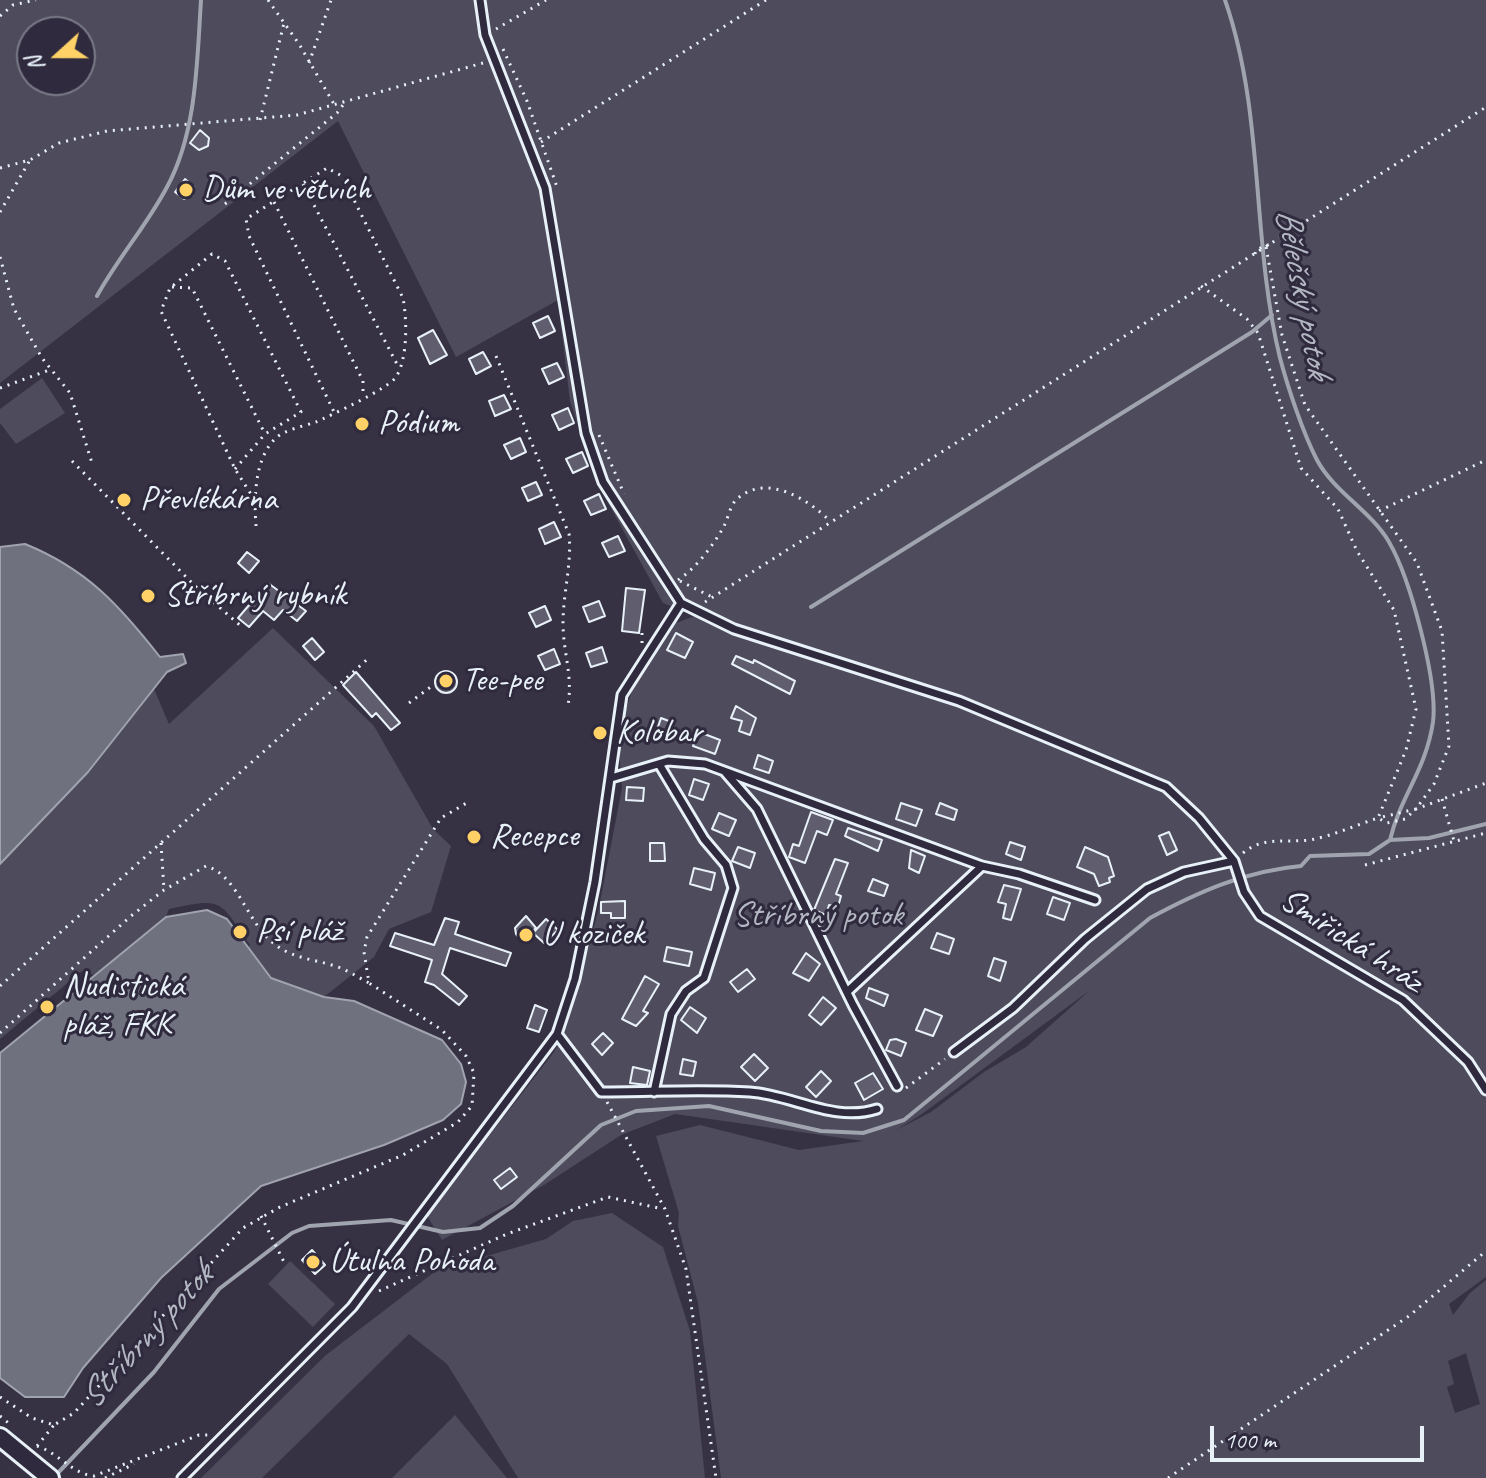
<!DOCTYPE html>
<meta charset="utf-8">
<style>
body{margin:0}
#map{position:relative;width:1486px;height:1478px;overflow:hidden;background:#363244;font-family:Caveat,sans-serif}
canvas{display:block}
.north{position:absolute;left:16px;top:16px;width:80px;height:80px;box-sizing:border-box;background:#2f2a3d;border:2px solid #797a88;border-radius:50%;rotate:249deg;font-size:22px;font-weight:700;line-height:32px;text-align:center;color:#e8f1f8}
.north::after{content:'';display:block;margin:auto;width:28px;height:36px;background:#ffd166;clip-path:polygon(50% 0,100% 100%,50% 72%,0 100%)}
.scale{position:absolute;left:1210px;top:1426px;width:214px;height:36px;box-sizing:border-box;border:4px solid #e8f1f8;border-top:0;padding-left:10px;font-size:24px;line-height:28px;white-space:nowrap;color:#e8f1f8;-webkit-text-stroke:6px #2f2a3d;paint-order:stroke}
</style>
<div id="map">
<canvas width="1486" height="1478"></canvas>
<div class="north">N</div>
<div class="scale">100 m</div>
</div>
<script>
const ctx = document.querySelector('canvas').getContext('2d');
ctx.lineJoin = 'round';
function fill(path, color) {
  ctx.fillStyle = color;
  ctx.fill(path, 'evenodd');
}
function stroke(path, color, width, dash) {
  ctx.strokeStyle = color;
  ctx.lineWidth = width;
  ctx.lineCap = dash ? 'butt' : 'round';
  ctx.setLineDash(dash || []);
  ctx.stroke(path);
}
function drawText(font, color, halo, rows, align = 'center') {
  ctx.font = font + ' Caveat,sans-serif';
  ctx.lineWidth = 6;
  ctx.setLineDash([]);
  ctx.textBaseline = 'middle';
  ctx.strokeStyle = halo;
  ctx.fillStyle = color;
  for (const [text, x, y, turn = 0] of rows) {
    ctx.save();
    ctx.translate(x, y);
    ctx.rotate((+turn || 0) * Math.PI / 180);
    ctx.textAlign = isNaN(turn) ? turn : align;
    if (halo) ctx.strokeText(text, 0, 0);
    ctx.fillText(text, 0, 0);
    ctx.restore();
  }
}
const green = new Path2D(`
 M0,0H1486V1277L1449,1304L1453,1315L1470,1293L1486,1280V1478H721L698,1303L678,1226L679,1213L656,1136L700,1125L799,1150L863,1141L675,1114L621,1135L544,1185L442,1240L427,1216L554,1052L566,1028L598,912L622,788L618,736L632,690L676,623L695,616L663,603L596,481L570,401L558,300L456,357L338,121L0,383ZM32,32H80V80H32ZM1089,991L1026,1047L984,1072L931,1112L896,1130L922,1114ZM1466,1353L1480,1404L1455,1413L1447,1387L1454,1384L1448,1361Z
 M42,378L65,413L16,444L0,423V409Z
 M273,628L374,726L433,829L451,846L431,912L389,929L374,957L324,997L268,978L245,952L250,945C219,900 224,897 169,909L166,917L94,975L82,971L0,1039V861L88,772L154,689L169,724Z
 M612,1213L663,1247L690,1331L705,1478H518L447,1364L409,1334L262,1478H201L326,1355L437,1270L546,1239L573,1221Z
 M290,1261L335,1304L313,1327L268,1284Z
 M455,1415L507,1478H392Z`);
const water = new Path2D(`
 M25,544C87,569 120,606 160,657L183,654L186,663L167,672L88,772L0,864V547Z
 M207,910L227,919L271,978L324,997L354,1001L442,1040L461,1064L466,1082L461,1104L443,1120L384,1145L261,1186L161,1278L83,1368L64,1397H25L0,1378V1053L166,917Z`);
const stream = new Path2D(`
 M1225,0C1265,115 1251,240 1280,358C1288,388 1303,433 1317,460C1334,492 1371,511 1389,542C1410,578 1438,681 1433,722C1426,770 1400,797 1390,840
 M97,296C118,258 147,225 167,187C197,132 197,61 201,0
 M811,607L1252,332L1272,315
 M55,1476L154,1372L219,1289L292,1233L309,1226L391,1220L443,1232L480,1228L513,1206L601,1125L636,1111L709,1106L821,1131L863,1133L904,1120L1150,918C1198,892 1245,871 1301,866L1310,856L1369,854L1390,840L1429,838L1486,824`);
const building = new Path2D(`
 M200,130L209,138L208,146L199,150L190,143Z
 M185,179L194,187L193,195L184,199L175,192Z
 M548,316L555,331L540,338L533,323Z
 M433,330L447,355L430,364L418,338Z
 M483,352L491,366L476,374L469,359Z
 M557,363L564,377L549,384L542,369Z
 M504,395L511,409L495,416L489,401Z
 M568,408L574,423L559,430L552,415Z
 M520,438L526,452L511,459L504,445Z
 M582,452L588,466L573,473L566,459Z
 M536,482L542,495L528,501L522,488Z
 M599,494L606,509L591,515L584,501Z
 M554,522L561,537L545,544L539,529Z
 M618,536L625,551L609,557L602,543Z
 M247,552L259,561L249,573L238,563Z
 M268,583L306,611L297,621L283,610L274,620L263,611L249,627L238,618Z
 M626,588L645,590L639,633L622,631Z
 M599,601L605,616L589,622L583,607Z
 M545,606L551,620L536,627L529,613Z
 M676,633L693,642L685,658L667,650Z
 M312,638L324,652L315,660L303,646Z
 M602,647L607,662L591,667L586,653Z
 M554,649L560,664L545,670L538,656Z
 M736,656L753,663L754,660L795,681L790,694L732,664Z
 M435 682a11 11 0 1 1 22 0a11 11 0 1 1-22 0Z
 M356,672L400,723L391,730L376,713L372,717L343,685Z
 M736,706L756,718L750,735L739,731L742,721L731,718Z
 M661,718L674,723L668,737L656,733Z
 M699,732L720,740L715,754L693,746Z
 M758,755L773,761L769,773L754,768Z
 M694,779L709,784L703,800L689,795Z
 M627,787L644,788L643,801L626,800Z
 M901,803L922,810L916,826L896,819Z
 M940,803L957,810L954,820L936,814Z
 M811,812L833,820L827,835L817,831L805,863L789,857L793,844L799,846Z
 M719,813L736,820L729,836L712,829Z
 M848,828L882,840L878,851L845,836Z
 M1169,832L1177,850L1167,855L1159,836Z
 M1010,842L1025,847L1021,860L1006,854Z
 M650,843H664L665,861H650Z
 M738,847L755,853L750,868L732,861Z
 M1085,847L1108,857L1114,876L1109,878L1110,882L1099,886L1094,874L1077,867Z
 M911,850L925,856L919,873L909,868Z
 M835,859L848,863L836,894L841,896L838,907L829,905L826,915L814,910Z
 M694,868L715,873L711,890L690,884Z
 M873,879L888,885L884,896L868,891Z
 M1004,885L1021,889L1011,920L1003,918L1006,904L998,902Z
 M1053,897L1070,903L1064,920L1047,914Z
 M625,901V918H611V913H601V902Z
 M526,916L536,928L522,941L516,934L515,928Z
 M445,918L459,922L455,934L511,953L506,966L450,948L442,974L467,996L459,1005L434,985L425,982L432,960L390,946L395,933L434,945Z
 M546,919L558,930L544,943L533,933Z
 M937,933L954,939L949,954L931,948Z
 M667,947L692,952L689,966L664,961Z
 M806,953L820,964L809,981L793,973Z
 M994,958L1006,962L1000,981L988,976Z
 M747,969L755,979L738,992L730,982Z
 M645,976L659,984L643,1011L648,1013L636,1026L622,1019Z
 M869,988L888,995L884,1006L866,998Z
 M823,997L836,1008L821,1025L809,1015Z
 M535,1005L547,1010L539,1032L527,1028Z
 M690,1007L706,1018L697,1033L681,1020Z
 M925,1009L942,1016L933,1036L916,1030Z
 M603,1033L613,1043L602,1055L592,1044Z
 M896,1039L906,1043L901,1056L886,1050L890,1040Z
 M754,1054L768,1068L755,1081L741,1067Z
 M683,1059L696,1062L693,1076L680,1074Z
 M633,1067L650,1071L647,1085L630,1083Z
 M821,1071L831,1081L816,1097L806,1087Z
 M873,1073L883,1089L864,1100L855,1083Z
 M510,1168L517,1177L501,1189L494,1180Z
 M312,1250L325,1265L315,1274L302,1260Z`);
const path = new Path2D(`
 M268,0L299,44L334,104
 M0,16L13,5L36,0
 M496,29L546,0
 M503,49L527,101L557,187
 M309,63L331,0
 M260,120L284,23
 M541,142L766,0
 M0,168L30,160L59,143L107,131L297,115L483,63
 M303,184L399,368
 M274,202L363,381V397
 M225,204L337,113L346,101
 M0,212L30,160
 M1266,247L1282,335L1305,405L1417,563L1442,631L1449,746L1434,784L1416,809L1378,818
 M1255,254L1256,250L1270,244
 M0,257L14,309L42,358L70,393L92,463
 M1201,286L1247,319L1258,333L1301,468L1338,509L1357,551L1394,610L1416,709L1406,750L1378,818
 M172,287L192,288L265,434
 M496,356L569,534C572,564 563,593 563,623C563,652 573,676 568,705
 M0,388L52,369
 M599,435L624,494
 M72,461L195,586L242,627
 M235,469L265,434L301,412L225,261L212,254L170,288L161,311L235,469L254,499
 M1379,511L1486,460
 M256,526C254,500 254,458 276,438C284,430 304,426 316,422C331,415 388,389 396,377C408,358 407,320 403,298L342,176L327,168L246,219L249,236L335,414
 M678,580C696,568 712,547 723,528C728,519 730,506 736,500C765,472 808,499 830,521
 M680,581L712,597
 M705,602L1486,107
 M642,643V627
 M409,703L432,686
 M1442,799L1454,841
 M161,843L164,890
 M1243,853C1263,836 1285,843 1310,840C1332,836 1356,825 1378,818L1387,823L1405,819L1416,809L1486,783
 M1365,865L1486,833
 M0,986L370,657
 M0,1033L131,916L164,890L206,866C237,875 247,921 271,941C289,958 313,959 335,966C347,970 358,977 369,983
 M906,1088L945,1059
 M607,1102L665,1209L686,1269L716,1478
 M261,1216L284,1262
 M379,1291L507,1234L608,1197L663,1209
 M0,1397L32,1418L54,1425L74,1413L243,1228L280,1207L403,1155L458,1122L472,1106L474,1073L466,1056L442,1030L369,983L364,952L367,937L441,818L470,801
 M0,1416L11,1425
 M37,1446C57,1452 74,1475 94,1476L199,1435H208
 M37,1446L54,1425
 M105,1478L134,1464
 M1168,1478L1409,1316L1486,1251`);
const service = new Path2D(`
 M480,0L485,35L545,188L586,433L603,482L681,603L734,629L959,701L1166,787L1199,818L1234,861L1244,892L1260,916L1403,1000L1468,1062L1486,1090
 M725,772L757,809L853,1005L897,1086
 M611,778L668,761L705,764L982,866L1019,874L1095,900
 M847,992L982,866
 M557,1034L601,1092C651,1092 700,1089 750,1092C793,1095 834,1123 877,1109
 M954,1052L1013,1008L1085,939L1147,889L1184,872L1234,861
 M654,1092L671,1014L686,991L704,978L733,888L726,865L704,839L659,764
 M182,1478L352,1307L557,1034L575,979L595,882L622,695L681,603`);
const tertiary = new Path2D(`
 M0,1437L50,1478`);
const markers = [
 [186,190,8,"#ffd166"],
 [362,424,8,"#ffd166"],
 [124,500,8,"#ffd166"],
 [148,596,8,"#ffd166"],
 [446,681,8,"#ffd166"],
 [600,733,8,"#ffd166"],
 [474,837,8,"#ffd166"],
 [240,932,8,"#ffd166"],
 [526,935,8,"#ffd166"],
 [47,1007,8,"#ffd166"],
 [313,1262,8,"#ffd166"]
];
const poiNames = [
 ["Dům ve větvích",202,190],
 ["Pódium",378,424],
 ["Převlékárna",140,500],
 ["Stříbrný rybník",164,596],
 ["Tee-pee",462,681],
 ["Kolobar",616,733],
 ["Recepce",490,837],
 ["Psí pláž",256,932],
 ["U koziček",542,935],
 ["Nudistická",63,987],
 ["pláž, FKK",63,1026],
 ["Útulna Pohoda",329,1262]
];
const parkNames = [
 ["Stříbrný potok",818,916]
];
const streetNames = [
 ["Smiřická hráz",1351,941,33]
];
const waterNames = [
 ["Bělečský potok",1302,293,79],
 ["Stříbrný potok",147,1337,-48]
];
fill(green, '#4d4b5c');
fill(water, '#70717f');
stroke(water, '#a0a4af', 2);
stroke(stream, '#a0a4af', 4);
fill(building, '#605e6e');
stroke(building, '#e8f1f8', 2);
stroke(service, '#e8f1f8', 13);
stroke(tertiary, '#e8f1f8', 22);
stroke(path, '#e8f1f8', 3, [2, 6]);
stroke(service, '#2f2a3d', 7);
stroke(tertiary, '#2f2a3d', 16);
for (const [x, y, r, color] of markers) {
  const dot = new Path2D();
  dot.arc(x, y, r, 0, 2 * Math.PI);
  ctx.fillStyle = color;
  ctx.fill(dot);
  stroke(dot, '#2f2a3d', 3);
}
drawText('34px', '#e8f1f8', '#2f2a3d', poiNames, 'left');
drawText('34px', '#b2b7c1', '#2f2a3d', parkNames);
drawText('34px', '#e8f1f8', '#2f2a3d', streetNames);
drawText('italic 36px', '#b2b7c2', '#2f2a3d', waterNames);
</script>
